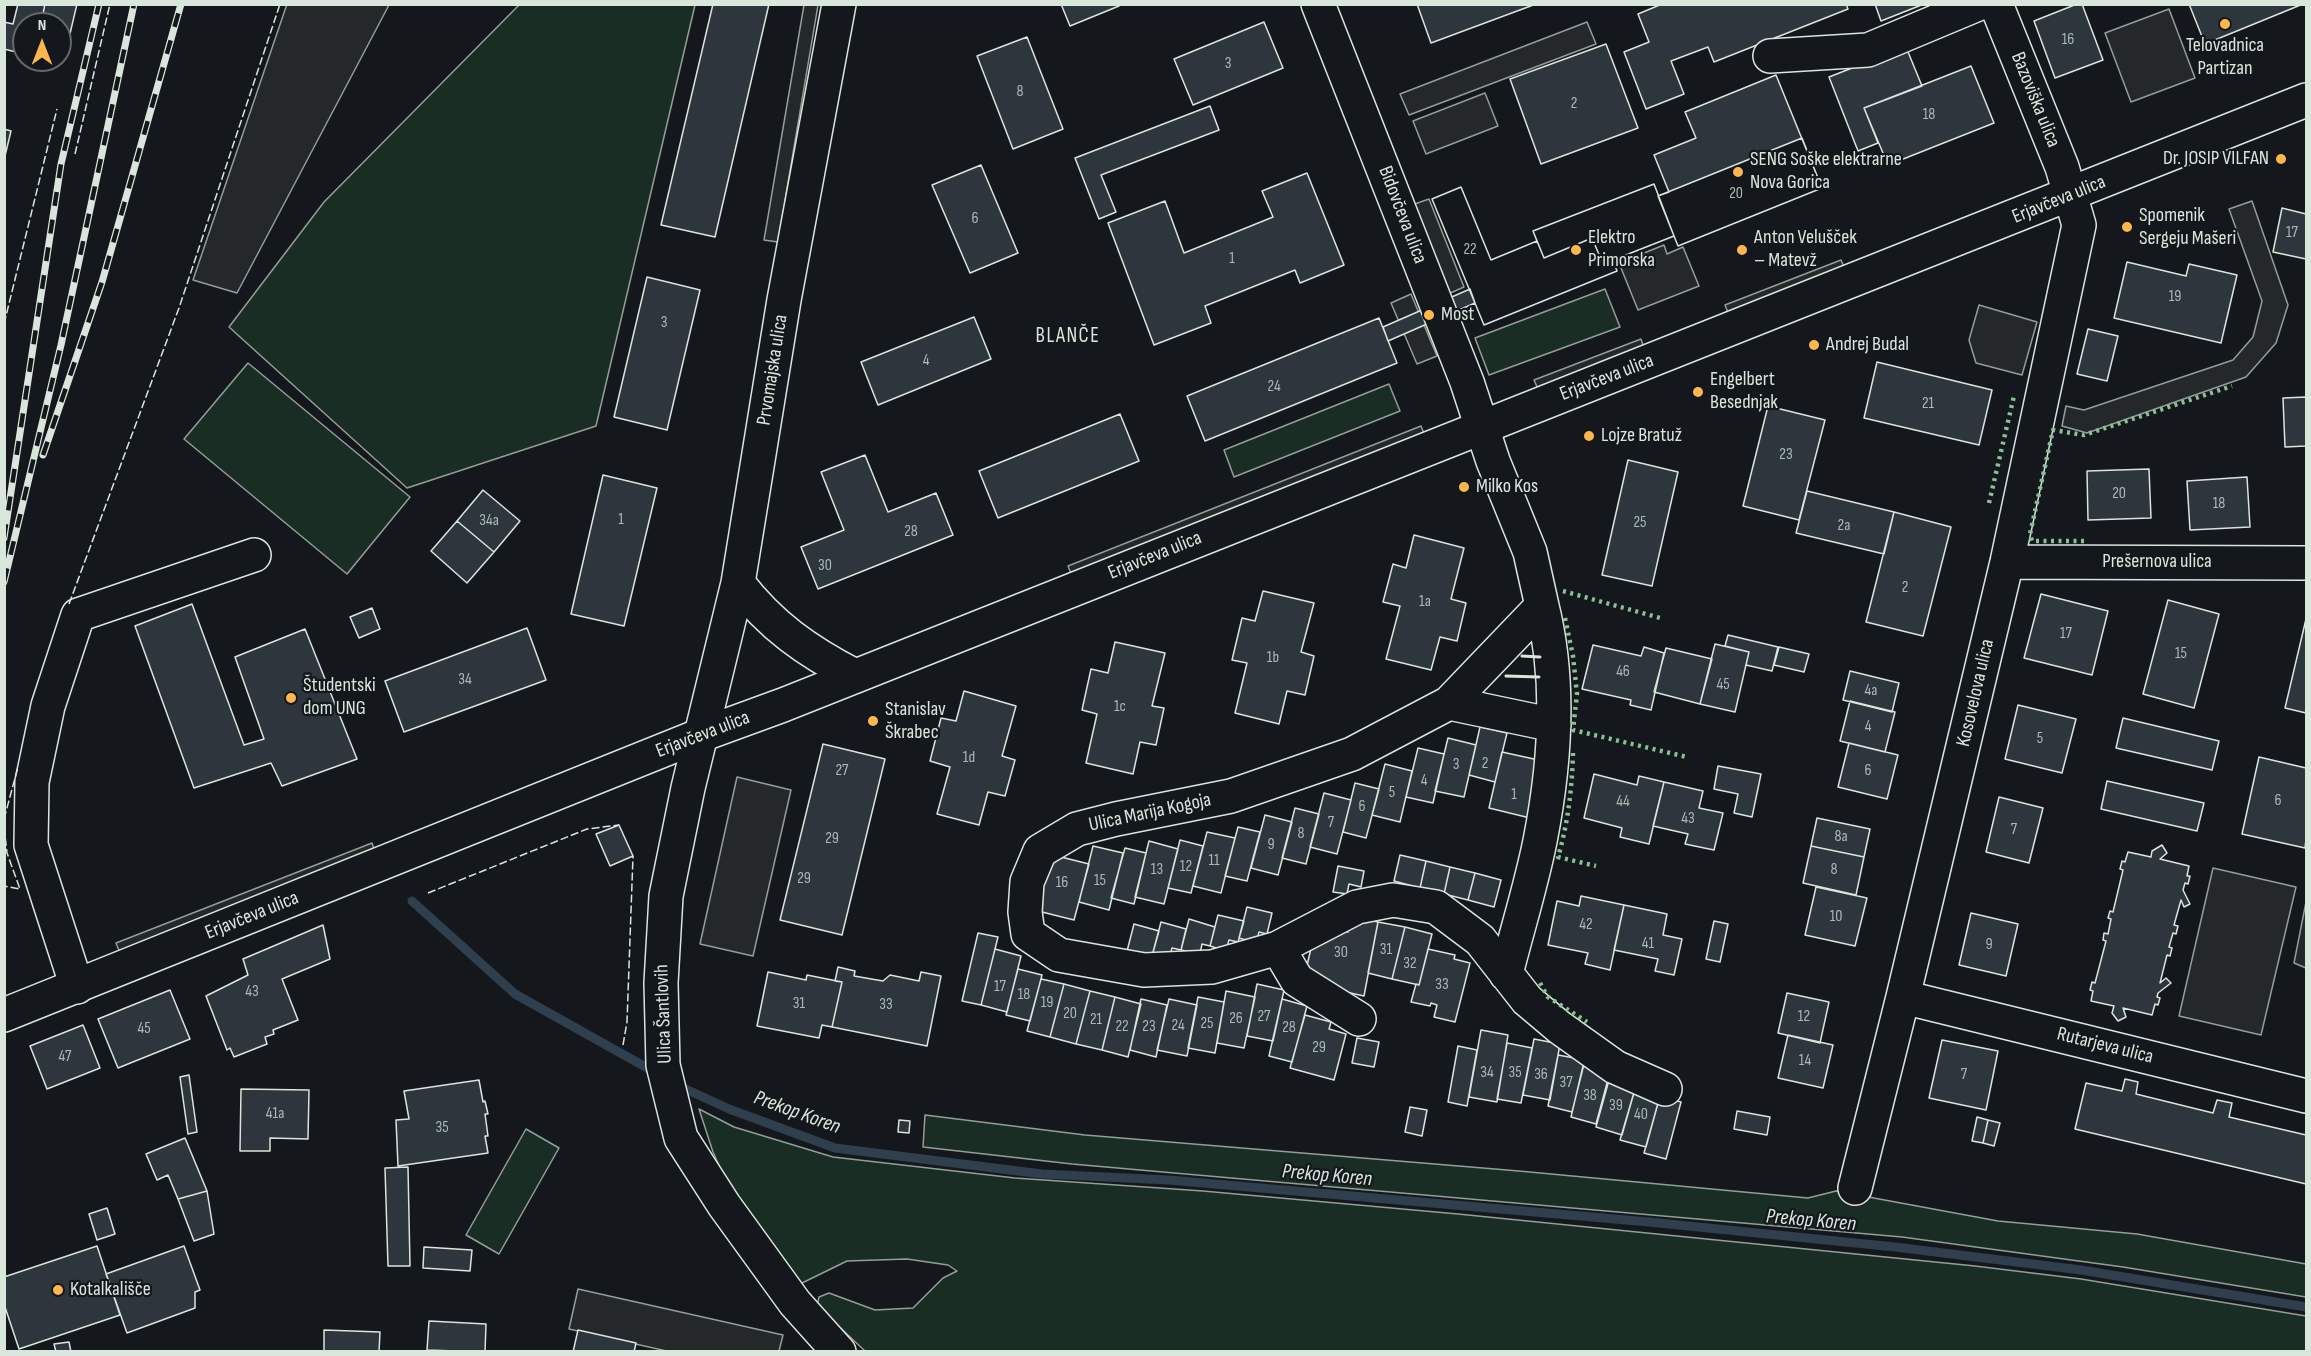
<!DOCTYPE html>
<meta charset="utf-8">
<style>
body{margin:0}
#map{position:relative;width:2311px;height:1356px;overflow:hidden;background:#14181c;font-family:"Sofia Sans Condensed",sans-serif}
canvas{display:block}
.frame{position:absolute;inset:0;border:6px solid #d8e6dc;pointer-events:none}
.north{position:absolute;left:12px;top:12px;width:60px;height:60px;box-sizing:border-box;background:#14181c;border:2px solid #626a69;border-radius:50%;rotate:0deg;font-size:16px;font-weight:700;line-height:24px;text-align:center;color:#d8e6dc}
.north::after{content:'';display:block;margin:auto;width:21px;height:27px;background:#ffb74d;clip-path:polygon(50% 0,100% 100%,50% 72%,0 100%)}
</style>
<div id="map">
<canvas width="2311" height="1356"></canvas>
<div class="frame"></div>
<div class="north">N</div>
</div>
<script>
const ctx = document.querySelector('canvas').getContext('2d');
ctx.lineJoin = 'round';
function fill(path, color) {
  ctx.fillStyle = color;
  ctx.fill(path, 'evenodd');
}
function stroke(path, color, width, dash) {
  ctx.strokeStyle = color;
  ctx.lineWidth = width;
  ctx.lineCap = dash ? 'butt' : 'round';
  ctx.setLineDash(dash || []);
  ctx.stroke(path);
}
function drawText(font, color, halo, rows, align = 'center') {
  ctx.font = font + ' "Sofia Sans Condensed",sans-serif';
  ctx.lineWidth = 4.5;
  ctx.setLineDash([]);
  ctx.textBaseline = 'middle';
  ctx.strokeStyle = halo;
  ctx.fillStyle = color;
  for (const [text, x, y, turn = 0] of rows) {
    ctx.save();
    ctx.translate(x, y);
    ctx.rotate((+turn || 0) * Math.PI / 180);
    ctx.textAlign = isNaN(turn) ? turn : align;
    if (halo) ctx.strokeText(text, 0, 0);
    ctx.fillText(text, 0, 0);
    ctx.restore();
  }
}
const green = new Path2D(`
 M519,5H695L596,426L407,488L229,327L324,202Z
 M1605,289L1620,327L1489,375L1475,338Z
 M248,363L410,497L347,574L184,439Z
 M1389,384L1400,411L1234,477L1224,450Z
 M699,1109L734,1127L833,1157L1015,1178L1203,1191L1458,1214L1975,1266L2081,1279L2306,1316V1351H865L817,1306L819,1297L829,1293L875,1310L913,1308L943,1278L957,1271L948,1265L907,1259L847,1261L798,1285L728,1186L713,1152Z
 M925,1115L1085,1135L1519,1171L1808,1198L1836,1191L1998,1221L2137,1234L2306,1264V1297L2123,1267L1902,1237L1072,1164L923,1147Z
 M526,1129L559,1148L499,1254L466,1235Z`);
const parking = new Path2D(`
 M287,4L389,5L237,293L193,280Z
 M804,5H818L778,242L764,240Z
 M2169,9L2195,78L2131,102L2105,33Z
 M1587,22L1596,44L1409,115L1400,94Z
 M1485,93L1498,126L1426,154L1413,121Z
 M1429,199L1464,287L1448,294L1412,205Z
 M2252,201L2288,305L2276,343L2246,377L2087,433L2062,426L2066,406L2084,410L2233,360L2253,337L2262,301L2229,209Z
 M1664,245L1667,254L1683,247L1699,286L1638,310L1619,263Z
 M1841,260L1845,269L1729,315L1725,305Z
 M1411,294L1437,356L1417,364L1391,303Z
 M1979,305L2037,322L2022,375L1976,363L1969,340Z
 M1641,339L1644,348L1538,389L1534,380Z
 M1421,426L1425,436L1072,576L1068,566Z
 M737,777L791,790L753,956L700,944Z
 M372,843L375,852L120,953L116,943Z
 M2213,868L2296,887L2261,1035L2179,1016Z
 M2306,902V968L2294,963Z
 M578,1289L783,1335L779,1351L671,1352L569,1329Z`);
const stream = new Path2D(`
 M412,901L515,994L658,1074
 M677,1085L729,1109L835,1148L1042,1174L1169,1180L1649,1222L1895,1247L2081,1270L2306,1307`);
const building = new Path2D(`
 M18,4H45L41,24H24V54L4,49V22L13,24Z
 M45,4H77L64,59H60V24H41Z
 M713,4H769L715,237L661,225Z
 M1061,4H1118L1119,6L1070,26Z
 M1417,4H1536L1431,43Z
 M1662,4H1846L1848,9L1714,62L1708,47L1671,61L1684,94L1646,109L1624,52L1649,42L1638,14Z
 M1875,4H1924L1881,21Z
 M2077,4H2082L2103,60L2055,78L2034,21Z
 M2189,4H2303L2205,44Z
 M1264,22L1283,68L1193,105L1174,59Z
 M1027,37L1063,129L1013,149L977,56Z
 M1606,44L1638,128L1541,164L1510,79Z
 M1906,47L1922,86L1864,108L1878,143L1858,151L1829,77Z
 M1971,66L1994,123L1888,165L1864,108Z
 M1776,75L1822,188L1678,246L1658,196L1669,192L1654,155L1696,138L1685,112Z
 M1210,106L1219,130L1101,175L1116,212L1099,219L1075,158Z
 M4,129L11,131L4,160Z
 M1802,138L1822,188L1678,246L1658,196Z
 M981,165L1018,253L970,273L932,185Z
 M1307,173L1344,265L1300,283L1295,270L1205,306L1211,323L1154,345L1108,223L1165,201L1184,253L1273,217L1262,191Z
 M1654,184L1674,236L1603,264L1592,238L1544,258L1533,231Z
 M1654,184L1674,236L1613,260L1617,271L1484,325L1432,199L1461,187L1491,260L1537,241L1533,231Z
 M1461,187L1491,260L1537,241L1544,258L1592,238L1603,264L1613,260L1617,271L1484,325L1432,199Z
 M2282,208L2306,214V259L2273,252Z
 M2127,262L2186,276L2189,264L2237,275L2221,343L2114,318Z
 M647,277L700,290L667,430L614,417Z
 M1470,289L1475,303L1388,341L1383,327Z
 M974,317L991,359L878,405L861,362Z
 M1379,318L1397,363L1205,441L1187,396Z
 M2088,329L2118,336L2107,381L2077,374Z
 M1877,362L1992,390L1979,445L1864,418Z
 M2306,397V446L2285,447L2283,398Z
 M1768,406L1825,420L1799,520L1743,506Z
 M1120,414L1139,461L998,518L979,471Z
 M865,455L888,512L936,493L953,535L818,589L801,547L844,530L821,472Z
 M1628,460L1678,472L1652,586L1602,575Z
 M2149,469L2151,518L2088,520L2087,471Z
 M603,475L657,488L624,626L571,614Z
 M2247,477L2250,527L2190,530L2187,481Z
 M483,490L520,521L494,552L457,521Z
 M1807,491L1894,512L1884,554L1796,533Z
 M1894,512L1951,527L1923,636L1866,622Z
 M457,521L494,552L467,583L431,551Z
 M1414,535L1464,548L1451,599L1466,603L1457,641L1440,637L1431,670L1386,659L1400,606L1383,602L1393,564L1406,568Z
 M1263,591L1314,603L1301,652L1314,656L1305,695L1287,691L1279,724L1235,713L1247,663L1232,660L1242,618L1255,621Z
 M2041,594L2108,611L2092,675L2024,658Z
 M2168,600L2219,614L2194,708L2143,694Z
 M192,604L244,745L264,739L235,657L305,629L357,759L282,786L271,763L194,788L135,626Z
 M372,608L380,629L359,638L350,617Z
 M2306,619V713L2285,708Z
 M527,628L546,680L404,732L385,681Z
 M1728,635L1778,647L1772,671L1746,665L1749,652L1725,646Z
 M1115,642L1165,653L1152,706L1164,708L1156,745L1140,742L1133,774L1086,763L1097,714L1082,710L1091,669L1108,673Z
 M1715,644L1749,652L1735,712L1700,704Z
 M1593,645L1641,656L1644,647L1664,653L1651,710L1630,705L1631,700L1582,689Z
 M1779,647L1809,654L1804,672L1774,665Z
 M1666,648L1712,659L1700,704L1654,692Z
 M1850,671L1899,683L1892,712L1843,700Z
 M964,691L1016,706L1002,756L1015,760L1005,796L988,792L979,825L937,814L950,767L930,761L941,718L956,721Z
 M1850,701L1895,712L1885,752L1840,741Z
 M2018,705L2076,719L2062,773L2005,759Z
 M2123,718L2219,741L2212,770L2116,748Z
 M1480,727L1507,733L1495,782L1469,775Z
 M1448,738L1476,745L1464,797L1435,791Z
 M1849,743L1898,755L1887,799L1838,787Z
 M823,744L885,759L842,935L780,920Z
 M1418,748L1444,754L1433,803L1406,797Z
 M1502,752L1543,761L1530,818L1489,808Z
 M2259,757L2306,768V839L2305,848L2242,834Z
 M1385,764L1412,771L1400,822L1372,815Z
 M1718,766L1761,774L1752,817L1734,813L1738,794L1714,789Z
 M1594,774L1637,785L1639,776L1664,782L1649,844L1620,837L1622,828L1584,818Z
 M2107,781L2204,803L2197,831L2101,809Z
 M1664,782L1703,791L1699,808L1723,813L1714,850L1685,844L1688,834L1653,826Z
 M1355,783L1379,789L1366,838L1343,832Z
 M1324,793L1351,800L1337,854L1310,847Z
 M1999,797L2043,808L2029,863L1986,852Z
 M1295,808L1319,814L1306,864L1282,858Z
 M1265,815L1292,822L1278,875L1251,868Z
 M1817,818L1870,829L1864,857L1811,846Z
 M619,825L633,856L610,866L596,834Z
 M1238,827L1260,832L1247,881L1225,876Z
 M1207,832L1235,838L1221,893L1193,886Z
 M1180,840L1203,846L1191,893L1168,888Z
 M1149,841L1178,849L1164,904L1135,897Z
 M2162,845L2167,853L2160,859L2189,866L2187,876H2190L2188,884L2185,883L2183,890L2190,904L2184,907L2181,900L2174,925L2178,926L2176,934L2173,933L2169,947L2172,948L2170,956L2167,955L2160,983L2166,978L2171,983L2158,993L2157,997L2160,998L2158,1005L2155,1004L2152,1015L2123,1008L2126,1017L2118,1021L2112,1013L2114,1006L2091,1001L2093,991L2090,990L2092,982L2095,983L2106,941L2103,940L2104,933L2108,934L2111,919L2108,918L2110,911L2113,912L2123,870L2120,869L2122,861L2125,862L2128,852L2151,857L2152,851Z
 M1093,846L1123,853L1109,910L1079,902Z
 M1811,846L1864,857L1856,895L1803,883Z
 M1125,848L1146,853L1134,904L1111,898Z
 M1049,854L1089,864L1074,920L1034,910Z
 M1400,855L1426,861L1420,888L1394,881Z
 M1426,861L1450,867L1444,894L1420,888Z
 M1338,866L1364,871L1361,887L1349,884L1347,894L1333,892Z
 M1450,867L1475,873L1468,900L1444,894Z
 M1475,873L1501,880L1494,907L1468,900Z
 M1816,887L1867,898L1855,946L1805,935Z
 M1581,896L1624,905L1610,970L1585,964L1588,953L1548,945L1557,901L1579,906Z
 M1624,905L1667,914L1663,935L1682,939L1674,975L1655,971L1658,959L1614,950Z
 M1247,907L1272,913L1267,934L1259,932L1256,943L1239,938Z
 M1971,913L2018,924L2006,976L1959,965Z
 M1218,915L1244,921L1238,942L1229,940L1226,951L1210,946Z
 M1356,917L1378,922L1364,996L1337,990L1314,977L1315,972L1306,970L1314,935L1329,928L1348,932L1350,918Z
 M1189,919L1215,927L1210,946L1202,944L1200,954L1181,950Z
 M1714,921L1728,924L1720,962L1706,959Z
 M1161,922L1186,929L1181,950L1172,948L1169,960L1152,956Z
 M1378,922L1405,927L1392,979L1368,973Z
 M1134,924L1159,931L1152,956L1126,955Z
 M323,925L330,959L282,979L298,1020L273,1030L274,1034L265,1037L267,1044L234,1057L230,1048L227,1050L206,996L248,975L243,959Z
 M1405,927L1432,934L1419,985L1392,979Z
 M978,933L998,937L981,1005L962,1001Z
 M995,949L1021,956L1007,1012L981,1005Z
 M1428,949L1455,955L1454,959L1470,963L1455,1022L1434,1017L1437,1005L1431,1003L1430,1006L1411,1002L1416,984L1419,985Z
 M838,967L855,971L854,976L883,981L890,975L919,981L921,972L941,976L927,1046L832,1027L842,982L835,981Z
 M1018,969L1042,975L1030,1021L1006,1015Z
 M768,972L806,980L807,975L842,982L832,1027L822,1025L819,1038L757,1026Z
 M1041,979L1064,984L1050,1037L1027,1031Z
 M1064,984L1090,991L1076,1044L1050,1037Z
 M1257,984L1284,990L1273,1041L1247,1036Z
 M170,990L190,1039L118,1068L98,1019Z
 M1090,991L1115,997L1102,1050L1076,1044Z
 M1226,991L1255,997L1244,1048L1217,1043Z
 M1787,993L1829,1002L1820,1043L1778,1033Z
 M1115,997L1141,1004L1128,1057L1102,1050Z
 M1198,997L1224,1002L1215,1053L1188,1048Z
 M1141,999L1167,1005L1156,1057L1130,1050Z
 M1169,999L1197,1005L1187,1056L1157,1050Z
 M1282,999L1307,1006L1292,1062L1269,1056Z
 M1305,1015L1331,1022L1329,1029L1346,1034L1334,1080L1290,1068Z
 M83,1025L100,1068L47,1089L30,1046Z
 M1481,1030L1508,1035L1497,1102L1469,1097Z
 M1788,1035L1833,1045L1823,1088L1778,1078Z
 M1357,1038L1379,1042L1374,1067L1352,1063Z
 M1534,1039L1560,1044L1550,1100L1523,1095Z
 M1942,1040L1998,1051L1986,1110L1929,1098Z
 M1507,1043L1532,1048L1521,1103L1497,1099Z
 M1458,1046L1477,1050L1467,1106L1448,1102Z
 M1558,1055L1585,1060L1572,1112L1548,1106Z
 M1583,1066L1610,1072L1596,1124L1571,1117Z
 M189,1075L197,1132L188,1134L180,1077Z
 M2125,1079L2138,1082L2136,1094L2213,1113L2217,1100L2232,1103L2229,1117L2306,1135V1184L2075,1129L2086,1083L2122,1091Z
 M479,1080L483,1102L485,1101L488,1114H485L488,1136H485L488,1153L398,1166L396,1120L409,1119L404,1091Z
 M1609,1080L1635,1089L1622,1135L1596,1127Z
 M241,1089L309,1090L308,1139L270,1138V1151H240Z
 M1635,1089L1660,1096L1646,1147L1620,1140Z
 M1660,1096L1681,1102L1666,1159L1644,1153Z
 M1410,1107L1427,1110L1422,1136L1405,1132Z
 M1737,1111L1770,1117L1767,1135L1734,1129Z
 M1977,1117L1988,1120L1983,1143L1972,1141Z
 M899,1120L910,1121L909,1133L898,1132Z
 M1988,1120L2000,1123L1994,1146L1983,1143Z
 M185,1138L207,1191L178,1199L168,1175L157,1180L146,1154Z
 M408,1167L410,1266H388L385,1168Z
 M207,1191L214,1234L194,1241L178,1199Z
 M107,1208L115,1234L97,1240L89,1214Z
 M97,1246L120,1315L19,1349L4,1304V1277Z
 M184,1246L200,1290L195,1292V1308L127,1333L106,1274Z
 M424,1247L472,1250L470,1271L423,1268Z
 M429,1321L486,1324L485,1352L427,1350Z
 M324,1330L380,1332L379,1352H324Z
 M578,1330L636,1343L634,1352H573Z
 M69,1342L71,1352H56L54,1344Z`);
const minor = new Path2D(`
 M839,4L784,300L738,583L688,788L666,896L661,983L663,1065L681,1138L724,1205L795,1303L839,1352
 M1318,4L1467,382L1493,461L1530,552L1542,606L1449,703L1352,754L1231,796L1116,819L1077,829L1040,851L1027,882L1025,912L1028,934L1059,955L1144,970L1212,967L1278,948L1357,907L1393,900L1436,907L1480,940L1527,1000L1559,1027L1615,1067L1665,1089
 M1770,56L1868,50L1978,4
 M2007,562L2306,563
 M738,583C771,626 807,651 855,676
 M1449,703L1554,725
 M1278,948L1297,980L1359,1019
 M1506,974C1517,930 1531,886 1540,841C1555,765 1561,682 1542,606
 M77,987L31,845L32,782L48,706L78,615L254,555
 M1903,997L2306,1096
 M1855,1188L1903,997L2007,562L2079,225L2062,167L1996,4`);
const major = new Path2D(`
 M4,1015L701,735L783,705L2306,100`);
const rail = new Path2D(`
 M43,455L102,282L181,4
 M4,538L61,164L99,4
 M4,582L61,345L134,4`);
const hedge = new Path2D(`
 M1989,503L2014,396
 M2084,541H2032L2030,534L2053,430L2084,435L2232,386
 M1563,591L1660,618
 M1565,618L1573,656L1577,694L1573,730L1687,757
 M1573,753C1572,789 1568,823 1558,857L1596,866
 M1540,983L1548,997L1587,1022`);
const fence = new Path2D(`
 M75,154L110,4
 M4,324L57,109
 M69,604L179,308L280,4
 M4,819L18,767
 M4,827L7,853L20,889L4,886
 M428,893L587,829L619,825
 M623,1045L627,1022L633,856`);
const wall = new Path2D(`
 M1522,656L1540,657
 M1506,676L1539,677`);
const markers = [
 [2225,24,6,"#ffb74d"],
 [2281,159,6,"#ffb74d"],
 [1738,172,6,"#ffb74d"],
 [2127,227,6,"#ffb74d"],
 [1576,250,6,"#ffb74d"],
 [1742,250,6,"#ffb74d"],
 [1429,315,6,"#ffb74d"],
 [1814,345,6,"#ffb74d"],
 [1698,392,6,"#ffb74d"],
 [1589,436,6,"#ffb74d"],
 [1464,487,6,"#ffb74d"],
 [291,698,6,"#ffb74d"],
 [873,721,6,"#ffb74d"],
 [58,1290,6,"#ffb74d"]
];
const numberNames = [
 ["16",2068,40],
 ["3",1228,64],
 ["8",1020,92],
 ["2",1574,104],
 ["18",1929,115],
 ["20",1736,194],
 ["6",975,219],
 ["17",2292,233],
 ["22",1470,250],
 ["1",1232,259],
 ["19",2175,297],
 ["3",664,323],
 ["4",926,361],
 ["24",1274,387],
 ["21",1928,404],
 ["23",1786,455],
 ["20",2119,494],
 ["18",2219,504],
 ["1",621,520],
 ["34a",489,521],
 ["25",1640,523],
 ["2a",1844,526],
 ["28",911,532],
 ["30",825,566],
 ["2",1905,588],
 ["1a",1425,602],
 ["17",2066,634],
 ["15",2181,654],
 ["1b",1273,658],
 ["46",1623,672],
 ["34",465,680],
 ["45",1723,685],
 ["4a",1871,691],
 ["1c",1120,707],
 ["4",1868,727],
 ["5",2040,739],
 ["1d",969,758],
 ["2",1485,764],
 ["3",1456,765],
 ["27",842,771],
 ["6",1868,771],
 ["4",1424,781],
 ["5",1392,793],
 ["1",1514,795],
 ["6",2278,801],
 ["44",1623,802],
 ["6",1362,807],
 ["43",1688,819],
 ["7",1331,823],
 ["7",2014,830],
 ["8",1301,834],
 ["8a",1841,837],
 ["29",832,839],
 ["9",1271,845],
 ["11",1214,861],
 ["12",1186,867],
 ["13",1157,870],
 ["8",1834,870],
 ["29",804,879],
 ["15",1100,881],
 ["16",1062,883],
 ["10",1836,917],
 ["42",1586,925],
 ["41",1648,944],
 ["9",1989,945],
 ["31",1386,950],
 ["30",1341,953],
 ["32",1410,964],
 ["33",1442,985],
 ["17",1000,987],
 ["43",252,992],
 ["18",1024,995],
 ["19",1047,1003],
 ["31",799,1004],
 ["33",886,1005],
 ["20",1070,1014],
 ["27",1264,1017],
 ["12",1804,1017],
 ["26",1236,1019],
 ["21",1096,1020],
 ["25",1207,1024],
 ["24",1178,1026],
 ["22",1122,1027],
 ["23",1149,1027],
 ["28",1289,1028],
 ["45",144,1029],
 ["29",1319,1048],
 ["47",65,1057],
 ["14",1805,1061],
 ["34",1487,1073],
 ["35",1515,1073],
 ["36",1541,1075],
 ["7",1964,1075],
 ["37",1566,1083],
 ["38",1590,1096],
 ["39",1616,1106],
 ["41a",275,1114],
 ["40",1641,1115],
 ["35",442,1128]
];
const poiNames = [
 ["Telovadnica",2225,46,"center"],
 ["Partizan",2225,69,"center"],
 ["Dr. JOSIP VILFAN",2269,159,"right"],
 ["SENG Soške elektrarne",1750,160],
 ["Nova Gorica",1750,183],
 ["Spomenik",2139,216],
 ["Sergeju Mašeri",2139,239],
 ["Elektro",1588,238],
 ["Primorska",1588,261],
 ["Anton Velušček",1754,238],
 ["– Matevž",1754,261],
 ["Most",1441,315],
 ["Andrej Budal",1826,345],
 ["Engelbert",1710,380],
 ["Besednjak",1710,403],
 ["Lojze Bratuž",1601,436],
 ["Milko Kos",1476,487],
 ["Študentski",303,686],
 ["dom UNG",303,709],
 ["Stanislav",885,710],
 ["Škrabec",885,733],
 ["Kotalkališče",70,1290]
];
const streetNames = [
 ["Bazoviška ulica",2035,100,68],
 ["Erjavčeva ulica",2059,200,-22],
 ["Bidovčeva ulica",1402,215,69],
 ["Prvomajska ulica",773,370,-81],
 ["Erjavčeva ulica",1607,378,-21],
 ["Erjavčeva ulica",1155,556,-22],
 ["Prešernova ulica",2157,562],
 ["Kosovelova ulica",1976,693,-77],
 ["Erjavčeva ulica",703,735,-21],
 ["Ulica Marija Kogoja",1150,813,-12],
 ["Erjavčeva ulica",252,916,-22],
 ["Ulica Šantlovih",664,1014,-92],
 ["Rutarjeva ulica",2105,1046,14]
];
const neighbourhoodNames = [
 ["BLANČE",1068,337]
];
const waterNames = [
 ["Prekop Koren",797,1113,20],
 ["Prekop Koren",1327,1176,5],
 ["Prekop Koren",1811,1221,5]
];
fill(green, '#1a2d24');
stroke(green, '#939e99', 1.5);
fill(parking, '#24282b');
stroke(parking, '#939e99', 1.5);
stroke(stream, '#2f3f4d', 9);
fill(building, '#2c363c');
stroke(building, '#d8e6dc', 1.5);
stroke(minor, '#d8e6dc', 36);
stroke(major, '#d8e6dc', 36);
stroke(minor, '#14181c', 33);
stroke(major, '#14181c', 33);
stroke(rail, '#d8e6dc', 7);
stroke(rail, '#14181c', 4.5, [14]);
stroke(hedge, '#8ac095', 4.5, [3, 4.5]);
stroke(fence, '#d8e6dc', 1.5, [8, 3]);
stroke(wall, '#d8e6dc', 3);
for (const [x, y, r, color] of markers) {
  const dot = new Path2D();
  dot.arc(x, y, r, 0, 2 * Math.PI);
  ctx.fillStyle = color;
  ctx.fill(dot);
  stroke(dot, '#14181c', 2);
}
drawText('16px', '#adbab4', null, numberNames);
drawText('20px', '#d8e6dc', '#14181c', poiNames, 'left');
drawText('20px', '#d8e6dc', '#14181c', streetNames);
ctx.letterSpacing = '1.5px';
drawText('21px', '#d8e6dc', '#14181c', neighbourhoodNames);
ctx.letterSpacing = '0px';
drawText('italic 21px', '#d8e6dc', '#14181c', waterNames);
</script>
